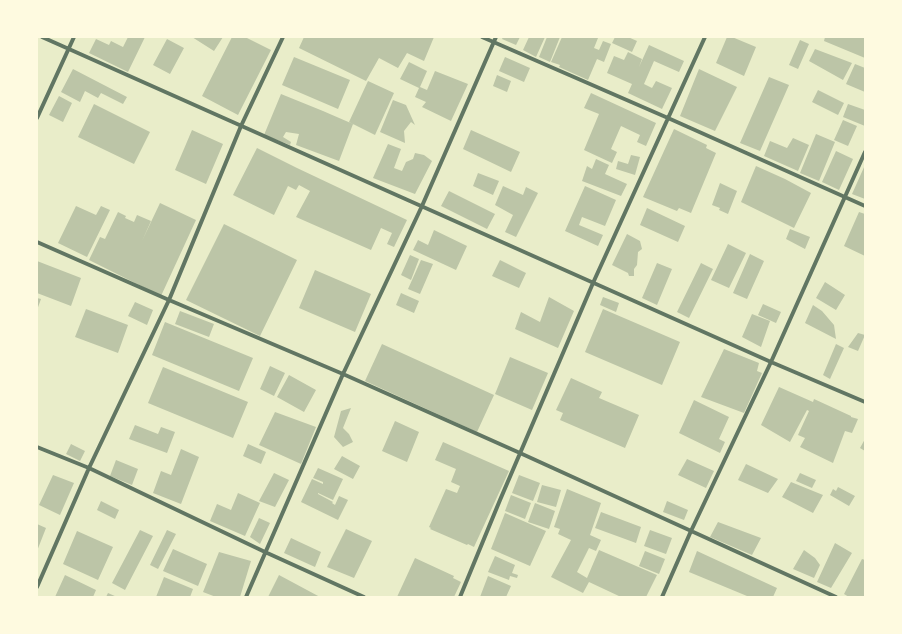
<!DOCTYPE html>
<style>
body{margin:0}
#map{position:relative;width:902px;height:634px;overflow:hidden;background:#e9edc9;font-family:"Times New Roman",serif}
canvas{display:block}
.frame{position:absolute;inset:0;border:38px solid #fefae0;pointer-events:none}
</style>
<div id="map">
<canvas width="902" height="634"></canvas>
<div class="frame"></div>
</div>
<script>
const ctx = document.querySelector('canvas').getContext('2d');
ctx.lineJoin = 'round';
function fill(path, color) {
  ctx.fillStyle = color;
  ctx.fill(path, 'evenodd');
}
function stroke(path, color, width, dash) {
  ctx.strokeStyle = color;
  ctx.lineWidth = width;
  ctx.lineCap = dash ? 'butt' : 'round';
  ctx.setLineDash(dash || []);
  ctx.stroke(path);
}
const building = new Path2D(`
 M128,37H145L128,72L89,53L96,39L109,45L111,41L123,47Z
 M192,37H223L214,51Z
 M232,37H245L271,50L238,115L202,96Z
 M304,37H434L424,61L407,53L398,68L379,58L366,81L299,48Z
 M503,37H520L516,45L502,39Z
 M529,37H545L536,57L523,50Z
 M547,37H560L550,62L539,57Z
 M562,37H597L598,38L594,48L599,50L603,41L611,44L604,62L597,59L588,80L559,67L560,65L551,62Z
 M615,37H628L637,41L632,52L612,43Z
 M727,37H732L756,47L744,76L716,63Z
 M825,37H865V58L824,41Z
 M167,39L184,48L170,74L153,65Z
 M800,40L809,44L798,69L789,65Z
 M649,45L684,61L679,72L654,61L644,84L652,88L656,81L672,88L662,109L628,93L632,84L607,73L614,56L624,60L628,52L642,59L639,67Z
 M815,49L852,63L843,80L809,61Z
 M294,57L350,80L338,109L282,85Z
 M505,57L530,68L524,82L499,71Z
 M409,62L427,71L420,87L427,90L435,71L468,84L451,121L422,107L426,102L415,97L419,88L400,79Z
 M855,64L865,68V92L846,84Z
 M73,69L127,97L123,104L101,93L98,98L85,91L80,102L61,92Z
 M699,69L737,87L715,131L680,116Z
 M497,75L511,81L507,92L493,86Z
 M769,77L789,85L760,151L740,143Z
 M368,81L394,93L375,135L349,122Z
 M818,90L844,103L838,115L812,102Z
 M591,93L656,123L646,146L637,142L640,135L621,126L611,149L617,152L612,163L584,150L599,114L584,108Z
 M281,94L323,111L353,124L339,161L296,145L299,134L286,132L283,137L291,142L290,145L264,135Z
 M59,96L72,103L63,122L49,115Z
 M393,100L406,105L415,125L411,122L404,131L405,143L380,132Z
 M94,104L150,132L134,164L78,137Z
 M848,104L865,110V126L843,117Z
 M843,120L857,126L848,146L834,140Z
 M674,129L707,145L706,148L716,153L691,213L679,208L677,211L643,197Z
 M192,130L223,144L206,184L175,170Z
 M471,130L520,152L511,172L463,149Z
 M816,134L835,142L819,181L800,173Z
 M793,138L809,145L798,171L764,156L770,141L787,148Z
 M388,144L401,149L394,168L402,171L406,162L413,159L415,153L424,155L432,161L415,194L373,178Z
 M257,148L297,168L407,220L394,247L387,244L392,233L381,228L371,250L296,217L310,191L299,185L296,190L288,186L274,215L233,195Z
 M836,151L853,159L839,190L822,182Z
 M631,155L640,157L635,175L616,169L618,161L628,164Z
 M596,159L609,165L605,174L627,184L621,196L582,181L587,166L592,169Z
 M865,165V199L852,194Z
 M756,166L785,179L811,193L794,228L741,202Z
 M478,173L499,181L493,195L473,186Z
 M720,183L737,191L728,214L719,210L720,208L712,205Z
 M503,186L523,195L526,187L538,193L516,237L505,232L513,215L495,205Z
 M585,186L616,200L605,226L582,217L579,225L603,235L598,246L565,231Z
 M449,191L495,214L487,229L441,206Z
 M160,203L196,220L161,296L89,260L100,237L105,239L118,212L126,216L125,218L134,222L137,215L151,221L142,241Z
 M76,206L96,215L101,206L110,210L87,257L58,243Z
 M647,208L685,226L678,242L640,225Z
 M859,212L865,214V256L844,246Z
 M224,224L297,260L260,336L186,300Z
 M790,229L810,237L805,249L786,239Z
 M434,230L467,246L456,270L413,250L418,240L428,245Z
 M627,234L640,241L642,249L638,252L637,265L634,269V276H629L628,273L612,265Z
 M728,244L746,253L729,288L711,280Z
 M750,254L764,261L747,299L733,293Z
 M410,255L419,259L411,280L401,275Z
 M421,260L433,264L420,294L408,289Z
 M500,260L526,273L519,288L492,276Z
 M37,261L81,278L71,306L37,293Z
 M657,263L672,269L657,305L642,298Z
 M701,263L713,269L689,318L677,312Z
 M315,270L371,294L355,332L299,308Z
 M825,282L845,295L836,310L816,298Z
 M401,293L419,301L414,313L396,305Z
 M549,297L574,311L558,348L515,329L521,312L540,322Z
 M603,297L619,303L616,312L600,305Z
 M37,298L41,299L37,310Z
 M135,302L153,310L147,325L128,316Z
 M763,304L781,312L776,323L758,315Z
 M813,305L822,311L834,325L836,339L805,323Z
 M86,309L128,325L118,353L75,337Z
 M603,309L680,342L662,385L585,352Z
 M180,311L214,324L209,337L175,324Z
 M752,314L770,321L761,347L742,337Z
 M165,322L253,358L239,391L152,355Z
 M858,333L865,335L858,351L848,347Z
 M382,344L494,395L477,432L365,381Z
 M836,344L844,348L830,379L823,375Z
 M724,349L759,363L757,371L762,373L744,413L701,397Z
 M510,357L548,373L532,410L495,394Z
 M270,366L285,373L274,396L260,389Z
 M163,367L248,402L233,438L148,403Z
 M289,375L316,390L304,412L277,397Z
 M571,378L602,392L599,398L639,415L625,448L560,420L563,413L556,410Z
 M779,387L813,402L814,399L851,416V417L858,419L852,433L845,431L833,463L800,447L805,438L798,435L809,411L807,410L790,442L761,425Z
 M694,400L729,417L719,439L725,442L720,453L679,433Z
 M351,408L343,428L349,434L353,442L343,447L334,437L341,411Z
 M275,412L316,427L301,464L259,445Z
 M395,421L419,432L407,462L382,451Z
 M135,425L158,434L161,427L175,432L167,453L129,439Z
 M865,439V451L860,448Z
 M443,442L509,471L474,547L468,544L467,545L430,529L431,528L429,527L446,489L457,493L460,486L451,482L456,469L435,460Z
 M71,444L85,451L80,461L66,454Z
 M248,444L266,452L261,464L243,456Z
 M181,449L199,457L181,504L153,493L161,471L171,475Z
 M342,456L360,466L353,479L334,469Z
 M687,459L714,471L706,488L678,475Z
 M116,460L138,469L132,485L110,476Z
 M746,464L778,479L768,493L738,480Z
 M318,468L343,479L333,500L318,493V494L333,502L332,503L335,505L339,496L348,500L338,520L301,502L312,479L323,484V482L313,478Z
 M274,473L289,480L275,507L259,501Z
 M800,473L816,480L812,488L796,481Z
 M53,475L74,483L60,515L39,505Z
 M519,475L540,483L533,501L512,493Z
 M791,482L823,495L813,513L782,497Z
 M542,485L561,490L556,507L537,502Z
 M838,487L855,496L849,506L830,495L833,489L836,491Z
 M567,489L601,503L590,535L601,540L596,551L589,548L577,572L587,578L599,550L657,575L646,597H621L589,582L583,593L551,577L571,540L558,534L560,529L554,527Z
 M238,493L260,503L245,536L210,521L217,504L231,510Z
 M511,495L531,503L525,519L505,511Z
 M101,501L119,510L115,519L97,510Z
 M667,501L688,510L684,520L663,512Z
 M535,503L555,511L549,529L528,522Z
 M601,512L641,527L636,543L595,528Z
 M505,513L546,531L530,566L491,549Z
 M259,518L270,523L260,544L250,537Z
 M718,522L761,538L752,555L710,537Z
 M37,524L46,528L37,551Z
 M346,529L372,541L354,578L327,567Z
 M140,530L153,536L125,590L112,583Z
 M167,530L176,534L158,569L150,565Z
 M650,530L672,538L666,554L644,546Z
 M77,531L113,547L98,580L63,564Z
 M291,538L321,552L315,567L284,553Z
 M835,543L852,553L831,588L817,582Z
 M173,549L207,564L198,586L163,571Z
 M804,550L815,558L820,565L814,578L793,569Z
 M645,551L665,559L659,574L639,566Z
 M697,551L777,588L773,597H747V596L689,572Z
 M219,552L251,561L240,597H216L203,592Z
 M495,556L515,565L512,573L518,575L517,578L510,576L509,580L488,572Z
 M415,558L454,576L453,578L461,582L454,597H397Z
 M862,559L865,560V597H849L844,594Z
 M65,575L96,590L93,597H55Z
 M279,575L320,597H268Z
 M488,576L511,586L506,597H480Z
 M164,577L193,589L190,597H156Z
 M108,593L117,597H106Z`);
const minor = new Path2D(`
 M42,37L771,362L865,402
 M482,37L668,118L865,206
 M37,118L74,37
 M37,242L169,300L343,374L520,453L836,597
 M37,447L89,468L265,552L364,597
 M37,587L89,468L169,300L241,126L283,37
 M246,597L343,374L422,206L496,37
 M460,597L500,500L593,283L705,37
 M662,597L691,531L771,362L865,152`);
fill(building, '#bcc5a7');
stroke(minor, '#617663', 4);
</script>
